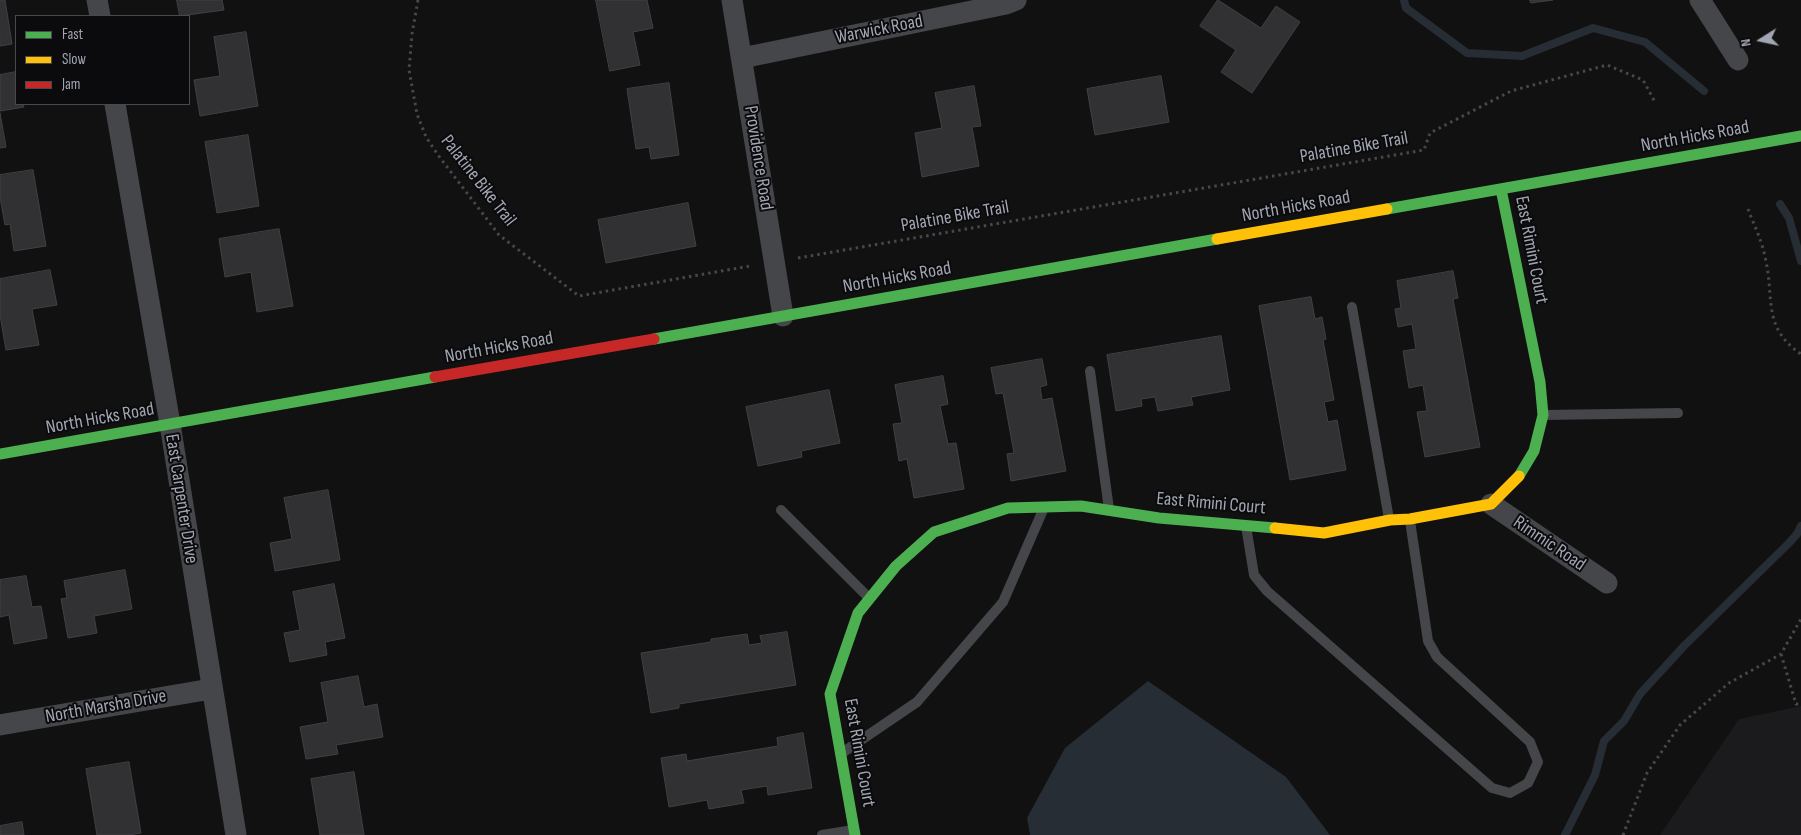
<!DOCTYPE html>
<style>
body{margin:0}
#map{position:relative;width:1801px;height:835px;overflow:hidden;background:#111;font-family:"Sofia Sans Condensed",sans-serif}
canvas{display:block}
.legend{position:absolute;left:15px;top:15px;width:175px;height:90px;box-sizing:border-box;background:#0b0b0d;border:1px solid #47494f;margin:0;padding:6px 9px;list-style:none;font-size:15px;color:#a2a6b2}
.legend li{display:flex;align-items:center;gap:10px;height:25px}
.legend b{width:25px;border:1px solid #47494f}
.north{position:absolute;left:1736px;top:15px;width:50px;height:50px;-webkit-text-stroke:4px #0b0b0d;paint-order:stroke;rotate:260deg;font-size:14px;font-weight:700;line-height:20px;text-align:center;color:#a2a6b2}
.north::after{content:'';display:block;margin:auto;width:18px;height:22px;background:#a2a6b2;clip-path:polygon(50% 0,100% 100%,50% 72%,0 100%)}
</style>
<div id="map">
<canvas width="1801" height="835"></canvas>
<ul class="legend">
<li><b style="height:6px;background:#4caf50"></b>Fast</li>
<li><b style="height:6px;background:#ffc107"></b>Slow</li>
<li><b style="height:6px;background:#c62828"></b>Jam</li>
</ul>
<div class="north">N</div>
</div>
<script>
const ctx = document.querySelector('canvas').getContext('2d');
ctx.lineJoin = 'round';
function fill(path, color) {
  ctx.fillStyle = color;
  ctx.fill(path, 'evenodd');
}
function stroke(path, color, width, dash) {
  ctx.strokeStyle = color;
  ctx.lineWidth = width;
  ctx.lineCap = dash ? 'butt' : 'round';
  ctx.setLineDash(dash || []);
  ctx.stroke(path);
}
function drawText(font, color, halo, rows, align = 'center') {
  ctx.font = font + ' "Sofia Sans Condensed",sans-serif';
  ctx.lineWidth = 4;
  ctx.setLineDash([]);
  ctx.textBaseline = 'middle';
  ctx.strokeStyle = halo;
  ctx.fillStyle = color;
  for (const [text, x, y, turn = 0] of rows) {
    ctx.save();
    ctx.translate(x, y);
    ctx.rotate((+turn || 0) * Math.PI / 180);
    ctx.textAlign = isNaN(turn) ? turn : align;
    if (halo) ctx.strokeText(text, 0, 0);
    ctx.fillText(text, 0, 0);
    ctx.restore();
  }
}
const built = new Path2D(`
 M1801,706V835H1660L1739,719Z`);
const water = new Path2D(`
 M1148,681L1286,777L1330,835H1030L1027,818L1065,748Z`);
const stream = new Path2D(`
 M1404,0L1406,8L1467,53L1522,56L1593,28L1645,42L1704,91
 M1780,204L1789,218L1801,261
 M1565,835L1595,775L1604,741L1624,721L1640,694L1684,646L1789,543L1797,534L1801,526`);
const building = new Path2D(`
 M0,0H5L12,44L0,46Z
 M177,0H222L224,10L180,16Z
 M596,0H647L653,28L633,32L640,65L610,71Z
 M1218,0L1261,28L1276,6L1300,22L1252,93L1221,72L1236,50L1200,26Z
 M1530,0H1553L1531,3Z
 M246,32L258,106L200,116L194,80L220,76L214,37Z
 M16,72V104H23L24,107L0,111V75Z
 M1161,76L1169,122L1095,135L1087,89Z
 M669,83L679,155L651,159L649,147L636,149L627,89Z
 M974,86L981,126L972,127L979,166L922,177L915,133L942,128L935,93Z
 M0,113L6,147L0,148Z
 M248,135L259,206L217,213L205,142Z
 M33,170L46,246L14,251L10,224L5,225L0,197V175Z
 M688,203L696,246L606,263L598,220Z
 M279,229L293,306L257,312L251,272L225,277L219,239Z
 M50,270L57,305L32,309L39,345L6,350L0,315V279Z
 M1453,271L1458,298L1453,299L1480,447L1425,457L1417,412L1427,411L1423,385L1409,388L1403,351L1416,349L1412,324L1398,327L1395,309L1401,308L1397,281Z
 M1311,297L1315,319L1322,317L1326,339L1323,340L1334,400L1324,402L1328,422L1337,420L1346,470L1290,480L1259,306Z
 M1221,336L1230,390L1191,397L1193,405L1158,411L1155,397L1141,399L1142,406L1116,411L1107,355Z
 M1042,359L1047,385L1040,387L1042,400L1052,398L1066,471L1011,481L1007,454L1014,453L1003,393L996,394L991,368Z
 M943,376L948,404L940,406L948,444L956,443L964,489L914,498L907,459L899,461L893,424L902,423L895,385Z
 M829,390L840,443L801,451L802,457L758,466L746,407Z
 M328,490L340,560L275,571L270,543L292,539L284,498Z
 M125,570L132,609L94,616L97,633L68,638L61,599L67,598L64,581Z
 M26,576L32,607L41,606L47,638L14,644L9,615L0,617V580Z
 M334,584L345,638L325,642L327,655L290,662L284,633L300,630L293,592Z
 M787,632L796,685L679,704V708L651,713L641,653L711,642V639L747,634L749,645L762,643L760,636Z
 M358,676L364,707L377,704L383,737L336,745L338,754L306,759L300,727L328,722L321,683Z
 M803,733L812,788L768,795L767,786L741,790L744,803L709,809L707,800L669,807L661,758L686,754L687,761L778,746L777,738Z
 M129,762L141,833L129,835H97L86,769Z
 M354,772L364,835H320L311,779Z
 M22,822L24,835H0V826Z`);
const path = new Path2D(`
 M418,0L412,34L409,70L417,114L426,137L438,155L499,235L579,296L750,266
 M1748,209C1754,225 1762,241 1765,257C1775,296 1761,327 1801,354
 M798,258L1424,150L1430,133L1511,91L1607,65L1643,80L1655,102
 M1781,654L1796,704H1801
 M1623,835L1647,773L1680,725L1729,683L1781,654L1801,619`);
const lane = new Path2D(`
 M1352,307L1389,519
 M1090,371L1109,509
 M1544,415L1678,413
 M781,510L869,598
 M1246,526L1254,575L1267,591L1492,788L1510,793L1528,783L1538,762L1530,742L1437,657L1428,641L1410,521
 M842,753L917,702L1003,602L1043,510
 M822,835L853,830`);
const street = new Path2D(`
 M97,0L100,16
 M732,0L783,316
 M1700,0L1738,60
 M742,58L1006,4L1016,0
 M115,104L170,424L236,835
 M1491,504L1607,583
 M0,725L211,689`);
const fast = new Path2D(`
 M1501,189L1540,382L1543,415L1534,451L1519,476
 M1387,209L1801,136
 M654,339L1217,239
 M0,454L435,377
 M855,835L830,694L858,613L896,566L934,532L1008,508L1081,506L1159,518L1275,528`);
const slow = new Path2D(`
 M1217,239L1387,209
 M1275,528L1324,533L1390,520L1410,519L1491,504L1519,476`);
const jam = new Path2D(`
 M435,377L654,339`);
const streetNames = [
 ["Warwick Road",879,30,-11],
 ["North Hicks Road",1695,137,-10],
 ["Palatine Bike Trail",1354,148,-10],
 ["Providence Road",758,158,81],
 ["Palatine Bike Trail",478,181,52],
 ["North Hicks Road",1296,207,-10],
 ["Palatine Bike Trail",955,217,-10],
 ["East Rimini Court",1531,250,79],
 ["North Hicks Road",897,278,-10],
 ["North Hicks Road",499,348,-10],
 ["North Hicks Road",100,419,-10],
 ["East Carpenter Drive",181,499,81],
 ["East Rimini Court",1211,504,5],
 ["Rimmic Road",1549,544,34],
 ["North Marsha Drive",106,707,-10],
 ["East Rimini Court",859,753,80]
];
fill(built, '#1b1b1d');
fill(water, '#272d34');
stroke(stream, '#272d34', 8);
fill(building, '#313133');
stroke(building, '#404144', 1);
stroke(path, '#47484b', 3, [2.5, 4]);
stroke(lane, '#454649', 10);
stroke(street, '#454649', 21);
stroke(fast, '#4caf50', 11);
stroke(slow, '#ffc107', 11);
stroke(jam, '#c62828', 11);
drawText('19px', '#a2a6b2', '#0b0b0d', streetNames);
</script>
